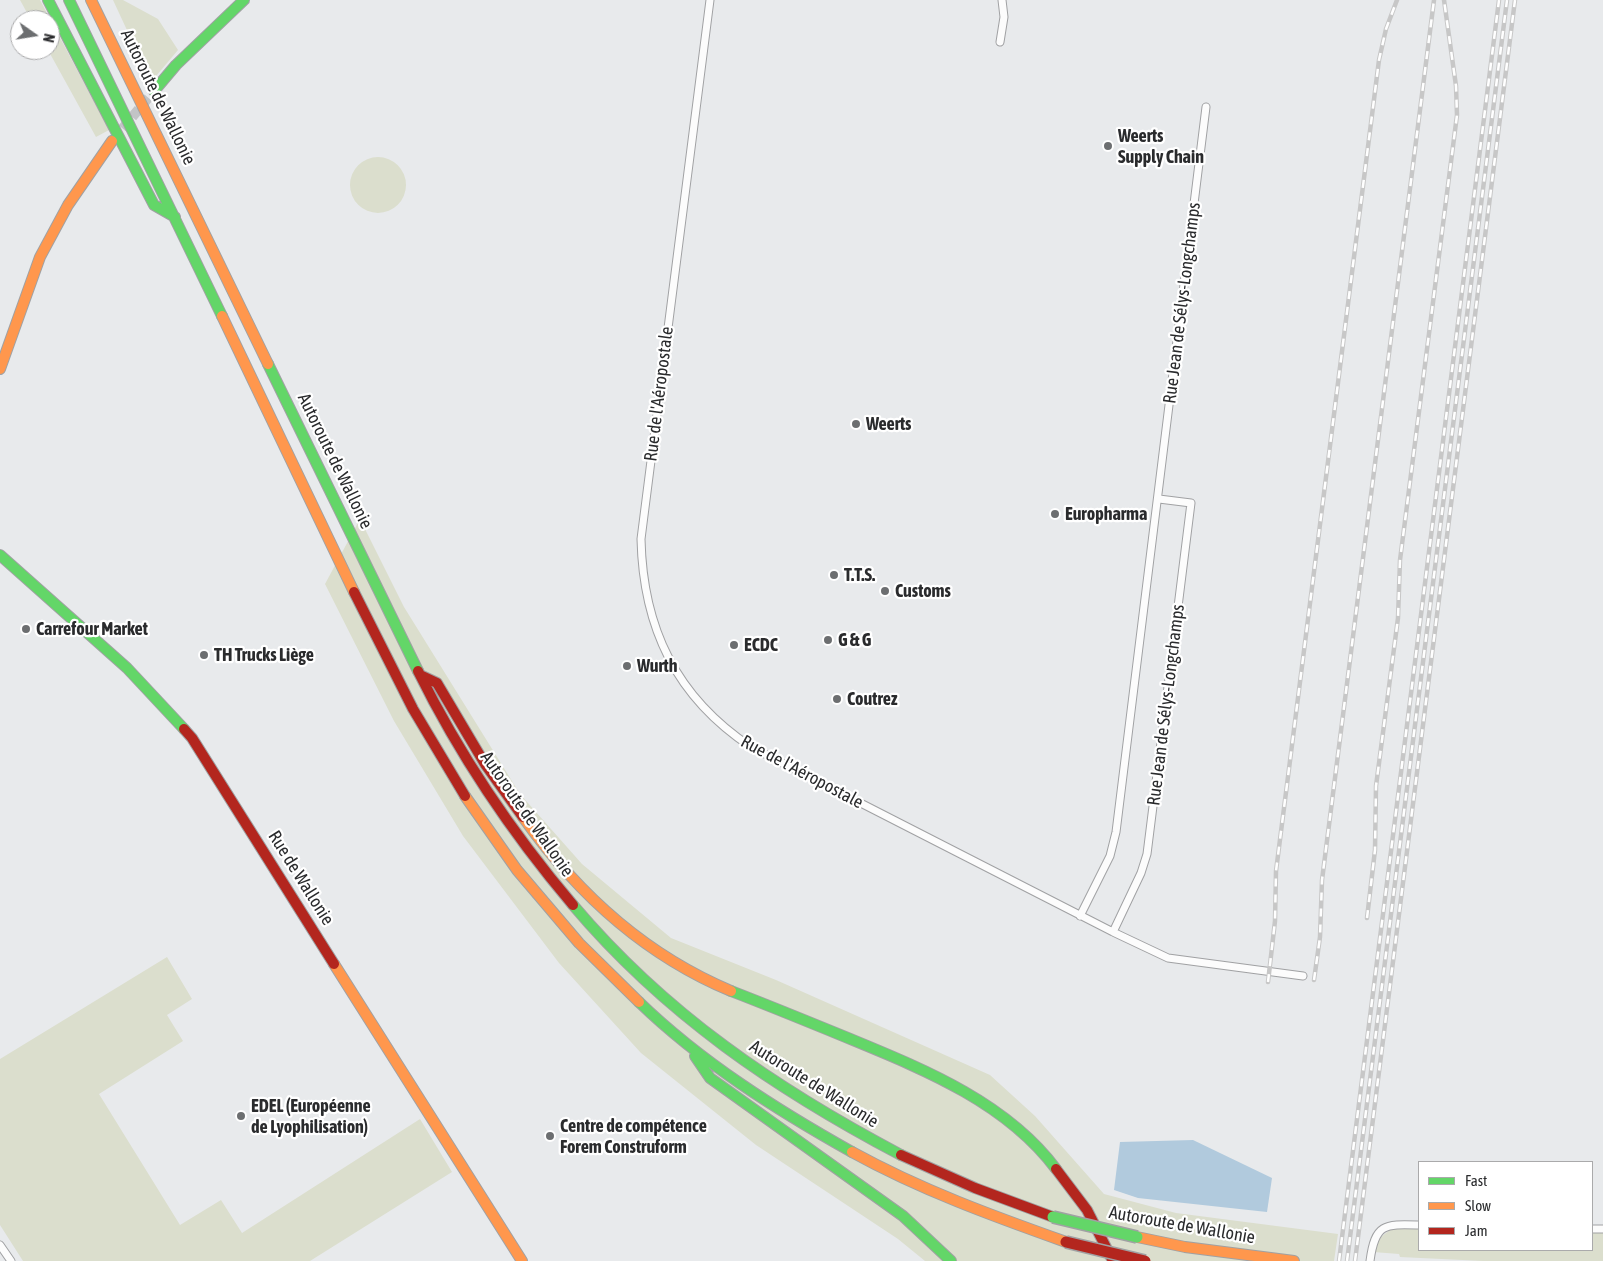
<!DOCTYPE html>
<meta charset="utf-8">
<style>
body{margin:0}
#map{position:relative;width:1603px;height:1261px;overflow:hidden;background:#e8eaec;font-family:"Asap Condensed",sans-serif}
canvas{display:block}
.legend{position:absolute;left:1418px;top:1161px;width:175px;height:90px;box-sizing:border-box;background:#fff;border:1px solid #aaaaab;margin:0;padding:6px 9px;list-style:none;font-size:15px;color:#2a2b2d}
.legend li{display:flex;align-items:center;gap:10px;height:25px}
.legend b{width:25px;border:1px solid #aaaaab}
.north{position:absolute;left:10px;top:10px;width:50px;height:50px;box-sizing:border-box;background:#fff;border:1px solid #aaaaab;border-radius:50%;rotate:103deg;font-size:14px;font-weight:700;line-height:20px;text-align:center;color:#2a2b2d}
.north::after{content:'';display:block;margin:auto;width:18px;height:22px;background:#6c6e70;clip-path:polygon(50% 0,100% 100%,50% 72%,0 100%)}
</style>
<div id="map">
<canvas width="1603" height="1261"></canvas>
<ul class="legend">
<li><b style="height:6px;background:#63d668"></b>Fast</li>
<li><b style="height:6px;background:#ff974d"></b>Slow</li>
<li><b style="height:6px;background:#b3261e"></b>Jam</li>
</ul>
<div class="north">N</div>
</div>
<script>
const ctx = document.querySelector('canvas').getContext('2d');
ctx.lineJoin = 'round';
function fill(path, color) {
  ctx.fillStyle = color;
  ctx.fill(path, 'evenodd');
}
function stroke(path, color, width, dash) {
  ctx.strokeStyle = color;
  ctx.lineWidth = width;
  ctx.lineCap = dash ? 'butt' : 'round';
  ctx.setLineDash(dash || []);
  ctx.stroke(path);
}
function drawText(font, color, halo, rows, align = 'center') {
  ctx.font = font + ' "Asap Condensed",sans-serif';
  ctx.lineWidth = 4.5;
  ctx.setLineDash([]);
  ctx.textBaseline = 'middle';
  ctx.strokeStyle = halo;
  ctx.fillStyle = color;
  for (const [text, x, y, turn = 0] of rows) {
    ctx.save();
    ctx.translate(x, y);
    ctx.rotate((+turn || 0) * Math.PI / 180);
    ctx.textAlign = isNaN(turn) ? turn : align;
    if (halo) ctx.strokeText(text, 0, 0);
    ctx.fillText(text, 0, 0);
    ctx.restore();
  }
}
const green = new Path2D(`
 M20,0H40L109,130L96,137L48,50H50V20H31Z
 M113,0H123L158,19L178,50L151,82Z
 M350 185a28 28 0 1 1 56 0a28 28 0 1 1-56 0Z
 M360,519L404,607L520,794L582,864L671,938L776,980L990,1075L1035,1116L1104,1194L1176,1213L1338,1234L1334,1261H925L898,1239L756,1145L641,1053L559,963L463,836L394,721L325,584Z
 M167,957L192,999L167,1015L183,1041L99,1094L180,1225L221,1200L242,1233L420,1119L452,1172L310,1261H23L0,1225V1059Z
 M1397,1227L1419,1228V1250H1592V1230L1603,1231V1261H1483L1400,1257L1399,1254L1373,1252C1378,1239 1384,1232 1397,1227Z`);
const water = new Path2D(`
 M1193,1140L1272,1178L1267,1212L1138,1198L1114,1190L1120,1142Z`);
const secondaryTunnel = new Path2D(`
 M113,140L154,91`);
const street = new Path2D(`
 M710,0L641,539C643,628 676,697 751,747L1113,932L1168,958L1303,976
 M1000,42L1004,17L1002,0
 M1080,916L1110,856L1116,832L1206,107
 M1113,932L1141,873L1147,854L1191,503L1159,499
 M1592,1229H1603
 M0,1245L11,1261
 M1370,1261C1375,1223 1385,1224 1419,1225`);
const fast = new Path2D(`
 M48,0L154,205L175,217
 M69,0L222,316
 M154,91L176,65L244,0
 M268,364L418,671
 M0,555L127,668L184,729
 M573,905C665,1014 776,1089 901,1155
 M731,991C770,1006 809,1022 848,1038C923,1069 1006,1102 1056,1169
 M639,1002C701,1062 777,1110 852,1152
 M695,1056L710,1078L903,1216L951,1261`);
const slow = new Path2D(`
 M91,0L268,364
 M222,316L354,592
 M0,369L40,257L68,205L112,141
 M465,796L517,870L579,943L639,1002
 M523,817C576,892 645,955 731,991
 M334,964L522,1261
 M852,1152C921,1190 993,1216 1066,1242
 M1137,1237L1185,1247L1294,1261`);
const jam = new Path2D(`
 M354,592L413,709L465,796
 M418,671C460,756 512,833 573,905
 M420,675L437,683L485,764L523,817
 M184,729L192,738L334,964
 M901,1155L975,1188L1053,1217
 M1056,1169L1087,1210L1113,1261`);
const rail = new Path2D(`
 M1367,918L1375,850L1376,786L1398,618L1400,560L1457,115L1456,86L1444,0
 M1314,980L1320,937L1322,880L1434,0
 M1268,982L1275,921L1276,871L1379,60L1386,29L1397,0
 M1339,1261L1499,0
 M1347,1261L1507,0
 M1355,1261L1515,0`);
const fastBridge = new Path2D(`
 M1053,1217L1137,1237`);
const jamBridge = new Path2D(`
 M1066,1242L1145,1261`);
const markers = [
 [1108,146,5,"#6c6e70"],
 [856,424,5,"#6c6e70"],
 [1055,514,5,"#6c6e70"],
 [834,575,5,"#6c6e70"],
 [885,591,5,"#6c6e70"],
 [26,629,5,"#6c6e70"],
 [828,640,5,"#6c6e70"],
 [734,645,5,"#6c6e70"],
 [204,655,5,"#6c6e70"],
 [627,666,5,"#6c6e70"],
 [837,699,5,"#6c6e70"],
 [241,1116,5,"#6c6e70"],
 [550,1136,5,"#6c6e70"]
];
const streetNames = [
 ["Autoroute de Wallonie",158,97,64],
 ["Rue Jean de Sélys-Longchamps",1182,303,-83],
 ["Rue de l'Aéropostale",659,394,-83],
 ["Autoroute de Wallonie",335,461,64],
 ["Rue Jean de Sélys-Longchamps",1166,705,-83],
 ["Rue de l'Aéropostale",802,772,28],
 ["Autoroute de Wallonie",527,814,55],
 ["Rue de Wallonie",301,878,58],
 ["Autoroute de Wallonie",814,1084,32],
 ["Autoroute de Wallonie",1182,1225,10]
];
const poiNames = [
 ["Weerts",1118,136],
 ["Supply Chain",1118,157],
 ["Weerts",866,424],
 ["Europharma",1065,514],
 ["T.T.S.",844,575],
 ["Customs",895,591],
 ["Carrefour Market",36,629],
 ["G & G",838,640],
 ["ECDC",744,645],
 ["TH Trucks Liège",214,655],
 ["Wurth",637,666],
 ["Coutrez",847,699],
 ["EDEL (Européenne",251,1106],
 ["de Lyophilisation)",251,1127],
 ["Centre de compétence",560,1126],
 ["Forem Construform",560,1147]
];
fill(green, '#dbdecd');
fill(water, '#b1cadd');
stroke(secondaryTunnel, '#c2c4c6', 10, [10, 5]);
stroke(street, '#a0a1a3', 9);
stroke(fast, '#a0a1a3', 12);
stroke(slow, '#a0a1a3', 12);
stroke(jam, '#a0a1a3', 12);
stroke(street, '#fcfcfc', 7);
stroke(fast, '#63d668', 10);
stroke(slow, '#ff974d', 10);
stroke(jam, '#b3261e', 10);
stroke(rail, '#c7c7c7', 4.5);
stroke(rail, '#fff', 2.5, [8]);
stroke(fastBridge, '#a0a1a3', 14, []);
stroke(jamBridge, '#a0a1a3', 14, []);
stroke(fastBridge, '#63d668', 11);
stroke(jamBridge, '#b3261e', 11);
for (const [x, y, r, color] of markers) {
  const dot = new Path2D();
  dot.arc(x, y, r, 0, 2 * Math.PI);
  ctx.fillStyle = color;
  ctx.fill(dot);
  stroke(dot, '#fff', 2);
}
drawText('18px', '#2a2b2d', '#fff', streetNames);
drawText('bold 18px', '#2a2b2d', '#fff', poiNames, 'left');
</script>
